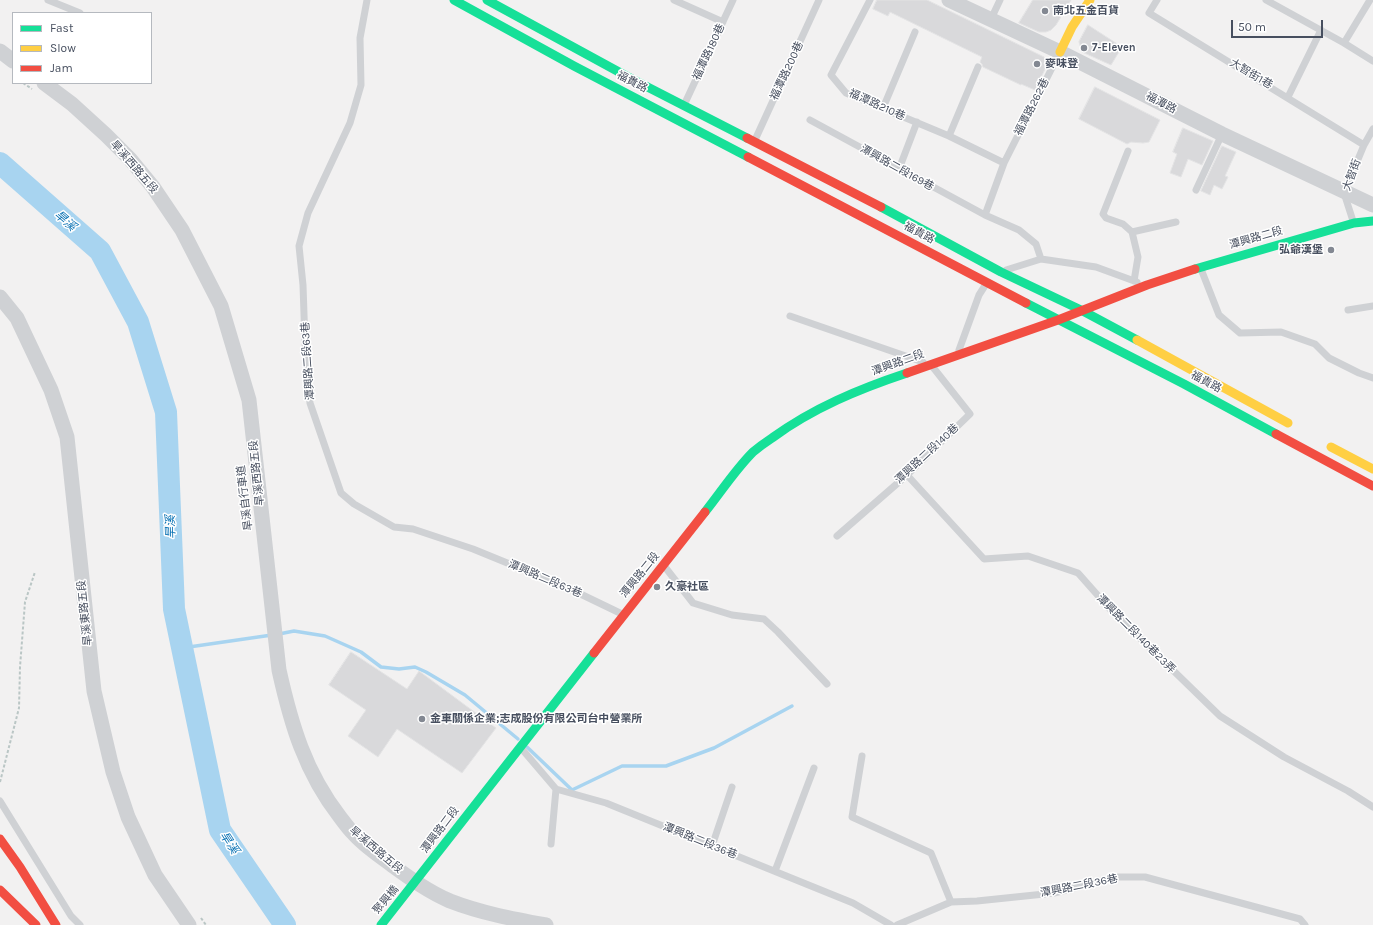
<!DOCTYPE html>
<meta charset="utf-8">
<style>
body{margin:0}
#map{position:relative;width:1373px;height:925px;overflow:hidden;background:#f2f1f1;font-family:Karla,sans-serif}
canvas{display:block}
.legend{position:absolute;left:12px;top:12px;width:140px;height:72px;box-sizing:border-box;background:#fff;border:1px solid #b5b9bf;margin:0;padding:5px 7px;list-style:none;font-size:12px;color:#474f5f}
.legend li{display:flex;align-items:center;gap:8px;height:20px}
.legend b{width:20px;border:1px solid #b5b9bf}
.scale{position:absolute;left:1231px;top:20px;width:92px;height:18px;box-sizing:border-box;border:2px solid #474f5f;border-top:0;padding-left:5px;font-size:12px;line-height:14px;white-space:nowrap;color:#474f5f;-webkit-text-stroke:3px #fff;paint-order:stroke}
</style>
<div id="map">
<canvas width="1373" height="925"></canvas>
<ul class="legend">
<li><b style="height:5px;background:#16e098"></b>Fast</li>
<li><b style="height:5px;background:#ffcf43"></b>Slow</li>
<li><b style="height:5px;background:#f24e42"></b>Jam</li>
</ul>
<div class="scale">50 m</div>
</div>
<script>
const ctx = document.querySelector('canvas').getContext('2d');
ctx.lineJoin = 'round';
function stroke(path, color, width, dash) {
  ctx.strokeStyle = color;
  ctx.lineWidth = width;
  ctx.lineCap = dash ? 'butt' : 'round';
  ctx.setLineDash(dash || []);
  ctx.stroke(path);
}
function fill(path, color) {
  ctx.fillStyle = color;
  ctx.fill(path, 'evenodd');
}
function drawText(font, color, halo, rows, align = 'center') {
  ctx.font = font + ' Karla,"Noto Sans TC",sans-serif';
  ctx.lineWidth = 3;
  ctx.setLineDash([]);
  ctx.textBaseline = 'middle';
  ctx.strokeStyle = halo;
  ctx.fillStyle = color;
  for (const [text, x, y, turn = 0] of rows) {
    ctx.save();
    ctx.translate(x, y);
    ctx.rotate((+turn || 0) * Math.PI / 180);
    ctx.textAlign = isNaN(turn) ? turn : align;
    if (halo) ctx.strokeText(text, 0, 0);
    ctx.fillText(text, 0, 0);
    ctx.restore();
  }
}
const stream = new Path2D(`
 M279,634L294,631L325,636L361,652L381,667L399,669L415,667L426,672L465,695L518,739
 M182,648L272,635
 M527,747L572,790L622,766H666L714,748L792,706`);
const river = new Path2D(`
 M0,163L100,251L138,322L166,412L174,609L220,830L285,925`);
const building = new Path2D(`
 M877,0H927L1044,57L1047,65L1035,90L1021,84V85L983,67L982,64L980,62L982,57L890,12L888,16L873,9Z
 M1033,0H1071L1056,25L1051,30L1046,32H1039L1019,23Z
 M1088,25L1122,47L1111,65L1082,52L1079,42Z
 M1095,87L1160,120L1149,142L1143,143L1131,142L1127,144L1079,119Z
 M1183,128L1213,141L1202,165L1188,159L1181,177L1170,173L1177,154L1173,152Z
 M1222,146L1236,152L1225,176L1228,177L1222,189L1214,185L1210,195L1201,191Z
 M351,652L407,689L419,671L496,728L462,773L397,729L378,757L348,736L366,710L329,685Z`);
const path = new Path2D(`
 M23,83L32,89
 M0,782L19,708L20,667L25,602L35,572
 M201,918L206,925`);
const lane = new Path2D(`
 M48,0L80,13
 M367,0L360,38L361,85L350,123L308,213L299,246L303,285L305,343L310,403L341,493L354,504L394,527L413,529L473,549L566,587L622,614
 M674,0L723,22
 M870,0L831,75L846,93L949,136L1004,163
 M1157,0L1149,13L1364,145
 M1266,0L1344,43L1373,61
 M991,19L1000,0
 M1344,43L1370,0
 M1288,97L1321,30
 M685,103L733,0
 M883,108L915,32
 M810,120L985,215L1019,230L1036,244L1041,259
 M949,136L978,67
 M755,140L819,0
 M1128,151L1103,214L1106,218L1123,224L1132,232L1138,257L1134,281
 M899,169L917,122
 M1196,190L1222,134
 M985,215L1004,163L1059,54
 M1353,221L1344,193L1364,145L1373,129
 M1132,232L1176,222
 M1201,269L1219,315L1240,333L1281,332L1315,344L1329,358L1359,373L1373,378
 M1006,270L1041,259L1096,267L1137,282
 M1348,310L1373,306
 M790,316L923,362
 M959,350L979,295L986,284
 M907,475L984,559L1028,556L1078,573L1109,608L1220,716L1284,757L1348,791L1373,807
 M837,536L907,475L970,414L932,366
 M665,567L693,603L732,615L764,619L778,632L827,684
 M521,748L556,789L606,803L853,903L891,925
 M862,756L852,817L931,853L951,902
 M0,801L71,916L80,925
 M551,844L556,789
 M712,846L732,787
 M775,871L814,768
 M897,925L951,902L977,901L1054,893L1117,877H1145L1300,919L1305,925`);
const street = new Path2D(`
 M949,0L1060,52L1222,134L1373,205
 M0,51L13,61
 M44,83L72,104L106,135L130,159L153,187L182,230L221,306L249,400L279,670C291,724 305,772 340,817C344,822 348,828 353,833C364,846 380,856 393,866C411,879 429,892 450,901C481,913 513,919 546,925
 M0,297L17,318L51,390L67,437L94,691L113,772L128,817L155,875L189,925`);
const fast = new Path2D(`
 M454,0L574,66L748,157
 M487,0L630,78L747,138
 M881,207L1001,272L1081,310L1137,340
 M1195,269L1354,223L1373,221
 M1026,303L1184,384L1276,434
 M705,512C721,492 735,470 753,452C759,447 766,442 772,438C813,408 859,389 907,373
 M381,925L594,653`);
const slow = new Path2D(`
 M1060,52L1072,27L1090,0
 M1137,340L1288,423
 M1331,447L1373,469`);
const jam = new Path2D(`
 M747,138L881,207
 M748,157L1026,303
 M907,373L1058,320L1147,285L1195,269
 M1276,434L1373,486
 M594,653L705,512
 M0,839L20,867L56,925
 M0,890L36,925`);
const markers = [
 [1045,11,4,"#838892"],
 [1084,48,4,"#838892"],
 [1037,64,4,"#838892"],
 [1331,250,4,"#838892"],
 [657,587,4,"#838892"],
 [422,719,4,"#838892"]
];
const poiNames = [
 ["南北五金百貨",1053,11],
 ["7-Eleven",1092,48],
 ["麥味登",1045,64],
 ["弘爺漢堡",1323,250,"right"],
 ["久豪社區",665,587],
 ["金車關係企業;志成股份有限公司台中營業所",430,719]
];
const streetNames = [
 ["福潭路180巷",709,52,-65],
 ["福潭路200巷",787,71,-65],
 ["大智街1巷",1251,74,31],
 ["福貴路",632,82,27],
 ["福潭路",1161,103,27],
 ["福潭路210巷",877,105,24],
 ["福潭路262巷",1032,107,-63],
 ["旱溪西路五段",134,167,49],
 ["潭興路二段169巷",897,168,29],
 ["大智街",1352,175,-70],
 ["福貴路",919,233,28],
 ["潭興路二段",1256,238,-16],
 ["潭興路二段63巷",308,361,-94],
 ["潭興路二段",898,363,-20],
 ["福貴路",1206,382,28],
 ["潭興路二段140巷",927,454,-43],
 ["旱溪西路五段",257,473,-96],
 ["旱溪自行車道",245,498,-97],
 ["潭興路二段",640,575,-51],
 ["潭興路二段63巷",545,579,23],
 ["旱溪東路五段",85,613,-96],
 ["潭興路二段140巷23弄",1136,634,45],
 ["潭興路二段",440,830,-53],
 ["潭興路二段36巷",700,841,22],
 ["旱溪西路五段",376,850,40],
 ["潭興路二段36巷",1079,886,-11],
 ["聚興橋",386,900,-51]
];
const waterNames = [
 ["旱溪",65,221,41],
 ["旱溪",171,527,-92],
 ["旱溪",229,843,57]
];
stroke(stream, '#a8d4f0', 3.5);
stroke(river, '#a8d4f0', 22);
fill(building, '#d9d9db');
stroke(building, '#e3e3e4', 1);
stroke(path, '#bac6c5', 2, [3, 2]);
stroke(lane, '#cfd1d4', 7);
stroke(street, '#cfd1d4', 15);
stroke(fast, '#16e098', 9);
stroke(slow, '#ffcf43', 9);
stroke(jam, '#f24e42', 9);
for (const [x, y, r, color] of markers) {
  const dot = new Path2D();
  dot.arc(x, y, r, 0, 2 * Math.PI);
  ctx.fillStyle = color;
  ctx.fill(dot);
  stroke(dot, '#fff', 1.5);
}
drawText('bold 11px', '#474f5f', '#fff', poiNames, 'left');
drawText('11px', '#474f5f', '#fff', streetNames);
drawText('italic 12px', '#0670b3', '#fff', waterNames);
</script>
